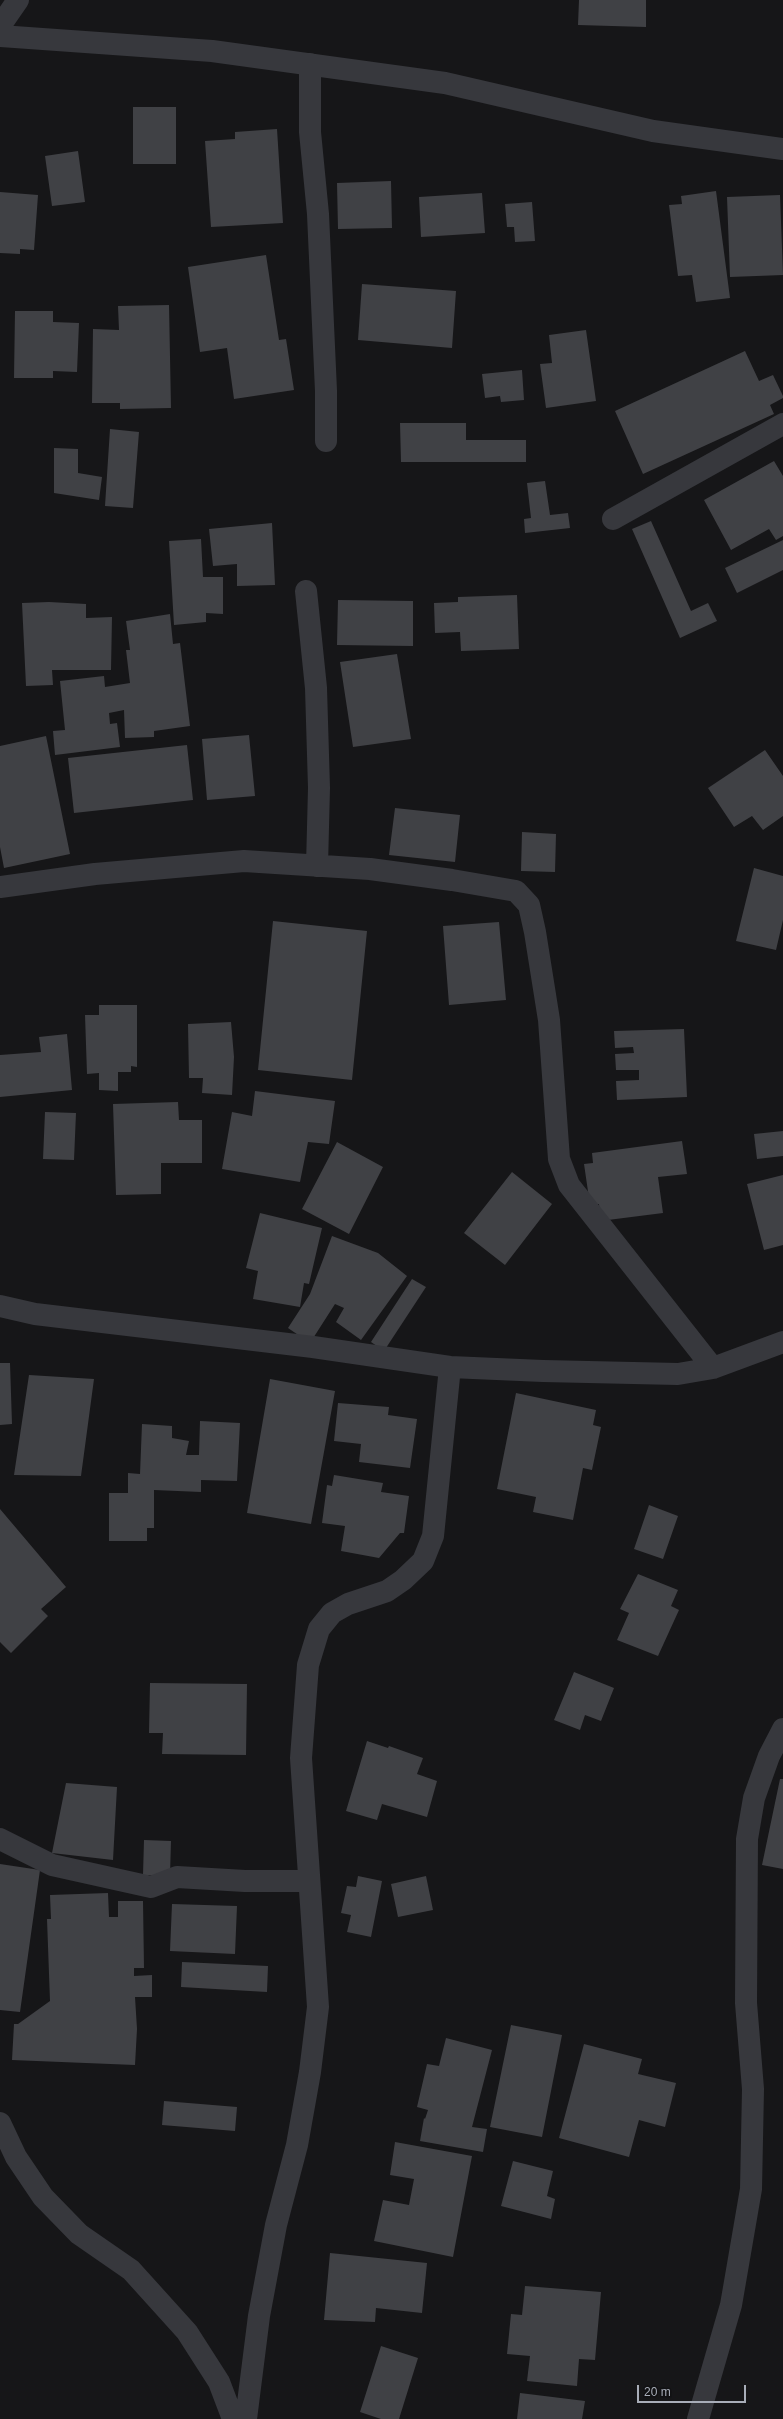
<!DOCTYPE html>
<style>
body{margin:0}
#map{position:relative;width:783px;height:2419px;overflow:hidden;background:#161618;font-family:Helvetica,sans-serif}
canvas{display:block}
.scale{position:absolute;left:637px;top:2385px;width:109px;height:18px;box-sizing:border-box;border:2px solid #a8adb8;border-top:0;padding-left:5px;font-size:12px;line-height:14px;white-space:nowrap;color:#a8adb8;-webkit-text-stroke:3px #111113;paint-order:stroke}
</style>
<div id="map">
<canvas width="783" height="2419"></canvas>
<div class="scale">20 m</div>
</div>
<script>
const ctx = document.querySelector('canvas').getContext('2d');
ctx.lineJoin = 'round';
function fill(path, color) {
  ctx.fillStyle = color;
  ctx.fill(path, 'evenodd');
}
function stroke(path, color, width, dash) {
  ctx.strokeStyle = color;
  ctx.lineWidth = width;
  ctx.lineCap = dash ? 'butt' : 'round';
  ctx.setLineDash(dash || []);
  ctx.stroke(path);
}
const building = new Path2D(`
 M579,0H646V27L578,25Z
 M133,107H176V164H133Z
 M277,129L283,223L211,227L205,141L235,139V132Z
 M78,151L85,202L52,206L45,156Z
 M391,181L392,228L338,229L337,183Z
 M716,191L730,298L696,302L692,275L678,276L669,205L682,204L681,196Z
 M0,192L38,195L34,250L20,249V254L0,253Z
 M482,193L485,233L421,237L419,197Z
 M780,195L783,275L730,277L727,197Z
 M532,202L535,241L515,242L514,227H507L505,204Z
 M266,255L279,340L286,339L294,390L234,399L227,348L200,352L188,267Z
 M362,284L456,291L452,348L358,340Z
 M169,305L171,408L120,409V403H92L93,329L119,330L118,306Z
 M15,311H53V322L79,323L77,372L53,371V378H14Z
 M586,330L596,401L546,408L540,364L552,363L549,335Z
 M745,351L759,381L773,375L783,396V398L770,405L774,414L643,474L615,411Z
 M522,370L524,400L501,402L500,396L485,398L482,374Z
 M400,423H466V440H526V462H401Z
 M110,429L139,432L133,508L105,506Z
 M54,448L78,449V473L102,477L99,500L54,493Z
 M774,461L783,476V536L776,540L769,529L731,550L704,500Z
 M545,481L550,515L568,513L570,528L525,533L524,519L531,518L527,483Z
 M651,521L691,611L708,603L717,621L680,638L632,529Z
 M272,523L275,585L237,586V564L213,566L209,529Z
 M201,539L203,577H223V614L206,613V622L174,625L169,541Z
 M783,540V570L737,593L725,568Z
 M517,595L519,649L461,651L460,632L435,633L434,603L458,602V597Z
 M338,600L413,601V646L337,645Z
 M49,602L86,604V618L112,617L111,670H52L53,685L26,686L22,603Z
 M170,614L173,644L180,643L190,726L154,731V737L125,738L124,710L109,713L110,724L117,723L120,747L55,755L53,731L65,730L60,681L104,676L105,687L130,683L126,650H130L126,621Z
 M397,654L411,739L353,747L340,662Z
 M249,735L255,796L207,800L202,739Z
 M46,736L70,854L4,868L0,847V746Z
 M187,745L193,800L74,813L68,758Z
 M765,750L783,776V816L763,830L752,816L734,827L708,788Z
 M395,808L460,815L455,862L389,855Z
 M522,832L556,834L555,872L521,871Z
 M754,868L783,876V920L776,950L736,941Z
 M273,921L367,931L352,1080L258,1070Z
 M499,922L506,1000L449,1005L443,926Z
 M99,1005H137V1067L131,1066V1072H118V1091L99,1090V1073L87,1074L85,1015H99Z
 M231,1022L234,1057L232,1095L202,1093L203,1078H189L188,1024Z
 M684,1029L687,1097L617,1100L616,1081L639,1080V1070H616L615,1054L634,1053L633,1047L615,1048L614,1031Z
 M67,1034L72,1090L0,1097V1055L41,1052L39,1037Z
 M255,1091L335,1101L329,1144L308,1142L300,1182L222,1169L232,1112L252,1116Z
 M178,1102L179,1120H202V1163H161V1194L116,1195L113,1104Z
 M45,1112L76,1113L74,1160L43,1159Z
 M783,1131V1156L757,1159L754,1134Z
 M682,1141L687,1174L658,1177L663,1213L600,1221L599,1204L590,1205L584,1164L593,1163L592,1153Z
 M337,1142L383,1167L349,1234L302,1209Z
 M512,1172L552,1204L505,1265L464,1233Z
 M783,1175V1245L764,1250L747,1184Z
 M260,1213L322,1228L309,1284L304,1283L300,1307L253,1299L258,1271L246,1268Z
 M332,1236L378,1253L407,1276L361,1340L336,1322L344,1308L335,1304L310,1343L288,1328L310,1294Z
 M412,1279L426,1287L384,1351L371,1342Z
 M0,1363H10L12,1424L0,1425Z
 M29,1375L94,1379L81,1476L14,1475Z
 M270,1379L335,1391L311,1524L247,1513Z
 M516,1393L596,1410L593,1425L601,1427L592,1470L583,1468L573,1520L533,1512L536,1497L497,1489Z
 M338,1403L389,1407L388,1415L417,1419L410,1468L359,1462L361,1444L334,1441Z
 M200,1421L240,1423L237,1481L201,1480V1492L154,1490V1528H147V1541H109V1493H128V1473L140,1474L142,1424L172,1426V1438L189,1441L186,1455H199Z
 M334,1475L383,1483L381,1492L409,1496L404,1533H400L379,1558L341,1551L345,1526L322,1523L327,1485L332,1486Z
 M649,1505L678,1516L663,1559L634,1549Z
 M0,1509L66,1587L41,1609L48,1616L11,1653L0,1642Z
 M638,1574L678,1590L671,1606L679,1610L658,1656L617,1640L629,1613L620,1609Z
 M574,1672L614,1688L601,1721L585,1715L580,1730L554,1720Z
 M150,1683L247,1684L246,1755L162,1754L163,1733H149Z
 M367,1741L388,1748L389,1746L423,1758L417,1774L437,1781L427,1817L382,1804L377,1820L346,1811Z
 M780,1779H783V1869L762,1865Z
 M66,1783L117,1787L113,1860L52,1853Z
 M144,1840L171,1841L170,1875H143Z
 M0,1864L40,1870L20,2012L0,2010Z
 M358,1876L382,1881L371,1937L347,1932L351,1915L341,1913L347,1886L356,1887Z
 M426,1876L433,1910L398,1917L391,1884Z
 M108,1893L109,1917H118V1901H143L144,1968H134V1976L152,1975V1997H135L137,2029L135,2065L12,2060L14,2024H18L50,2001L47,1919H51L50,1895Z
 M172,1904L237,1906L235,1954L170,1951Z
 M182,1962L268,1966L267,1992L181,1987Z
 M511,2025L562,2035L542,2137L490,2127Z
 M446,2038L492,2050L472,2127L487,2129L483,2152L420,2141L424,2118L425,2119L428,2110L417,2107L427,2064L439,2066Z
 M584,2044L642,2059L638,2074L676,2083L665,2127L639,2120L629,2157L559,2138Z
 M164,2101L237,2107L235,2131L162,2125Z
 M395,2142L472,2156L453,2257L374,2241L383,2200L409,2205L414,2179L390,2175Z
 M513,2161L553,2171L547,2196L555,2199L551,2219L501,2206Z
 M330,2253L427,2263L422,2313L376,2308L375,2322L324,2320Z
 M525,2286L601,2292L595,2360L579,2359L577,2386L527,2381L530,2356L507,2354L511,2314L522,2315Z
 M381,2346L418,2358L399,2419H381L360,2412Z
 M520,2393L585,2401L582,2419H517Z`);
const street = new Path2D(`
 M0,26L18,0
 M0,36L212,51L445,83L653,131L783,149
 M310,64V132L318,214L326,391V441
 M613,519L783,424
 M306,591L316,688L319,788L317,866
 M0,887L95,874L244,861L370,869L452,880L516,891L529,905L535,932L549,1020L559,1159L569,1185L713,1368
 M0,1306L35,1314L313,1347L450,1367L543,1371L678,1374L713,1368L783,1342
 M0,1839L52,1865L151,1887L177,1877L245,1881H308
 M0,2123L16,2157L43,2197L79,2234L131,2270L187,2332L219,2382L233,2419
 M246,2419L259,2316L276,2225L297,2145L310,2072L318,2007L301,1758L308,1665L319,1629L332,1613L348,1604L387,1591L403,1580L423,1561L433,1536L450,1367
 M698,2419L731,2305L751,2189L753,2089L746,2003L747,1839L754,1798L769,1756L783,1729`);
fill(building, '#404145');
stroke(street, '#37383d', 22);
</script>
